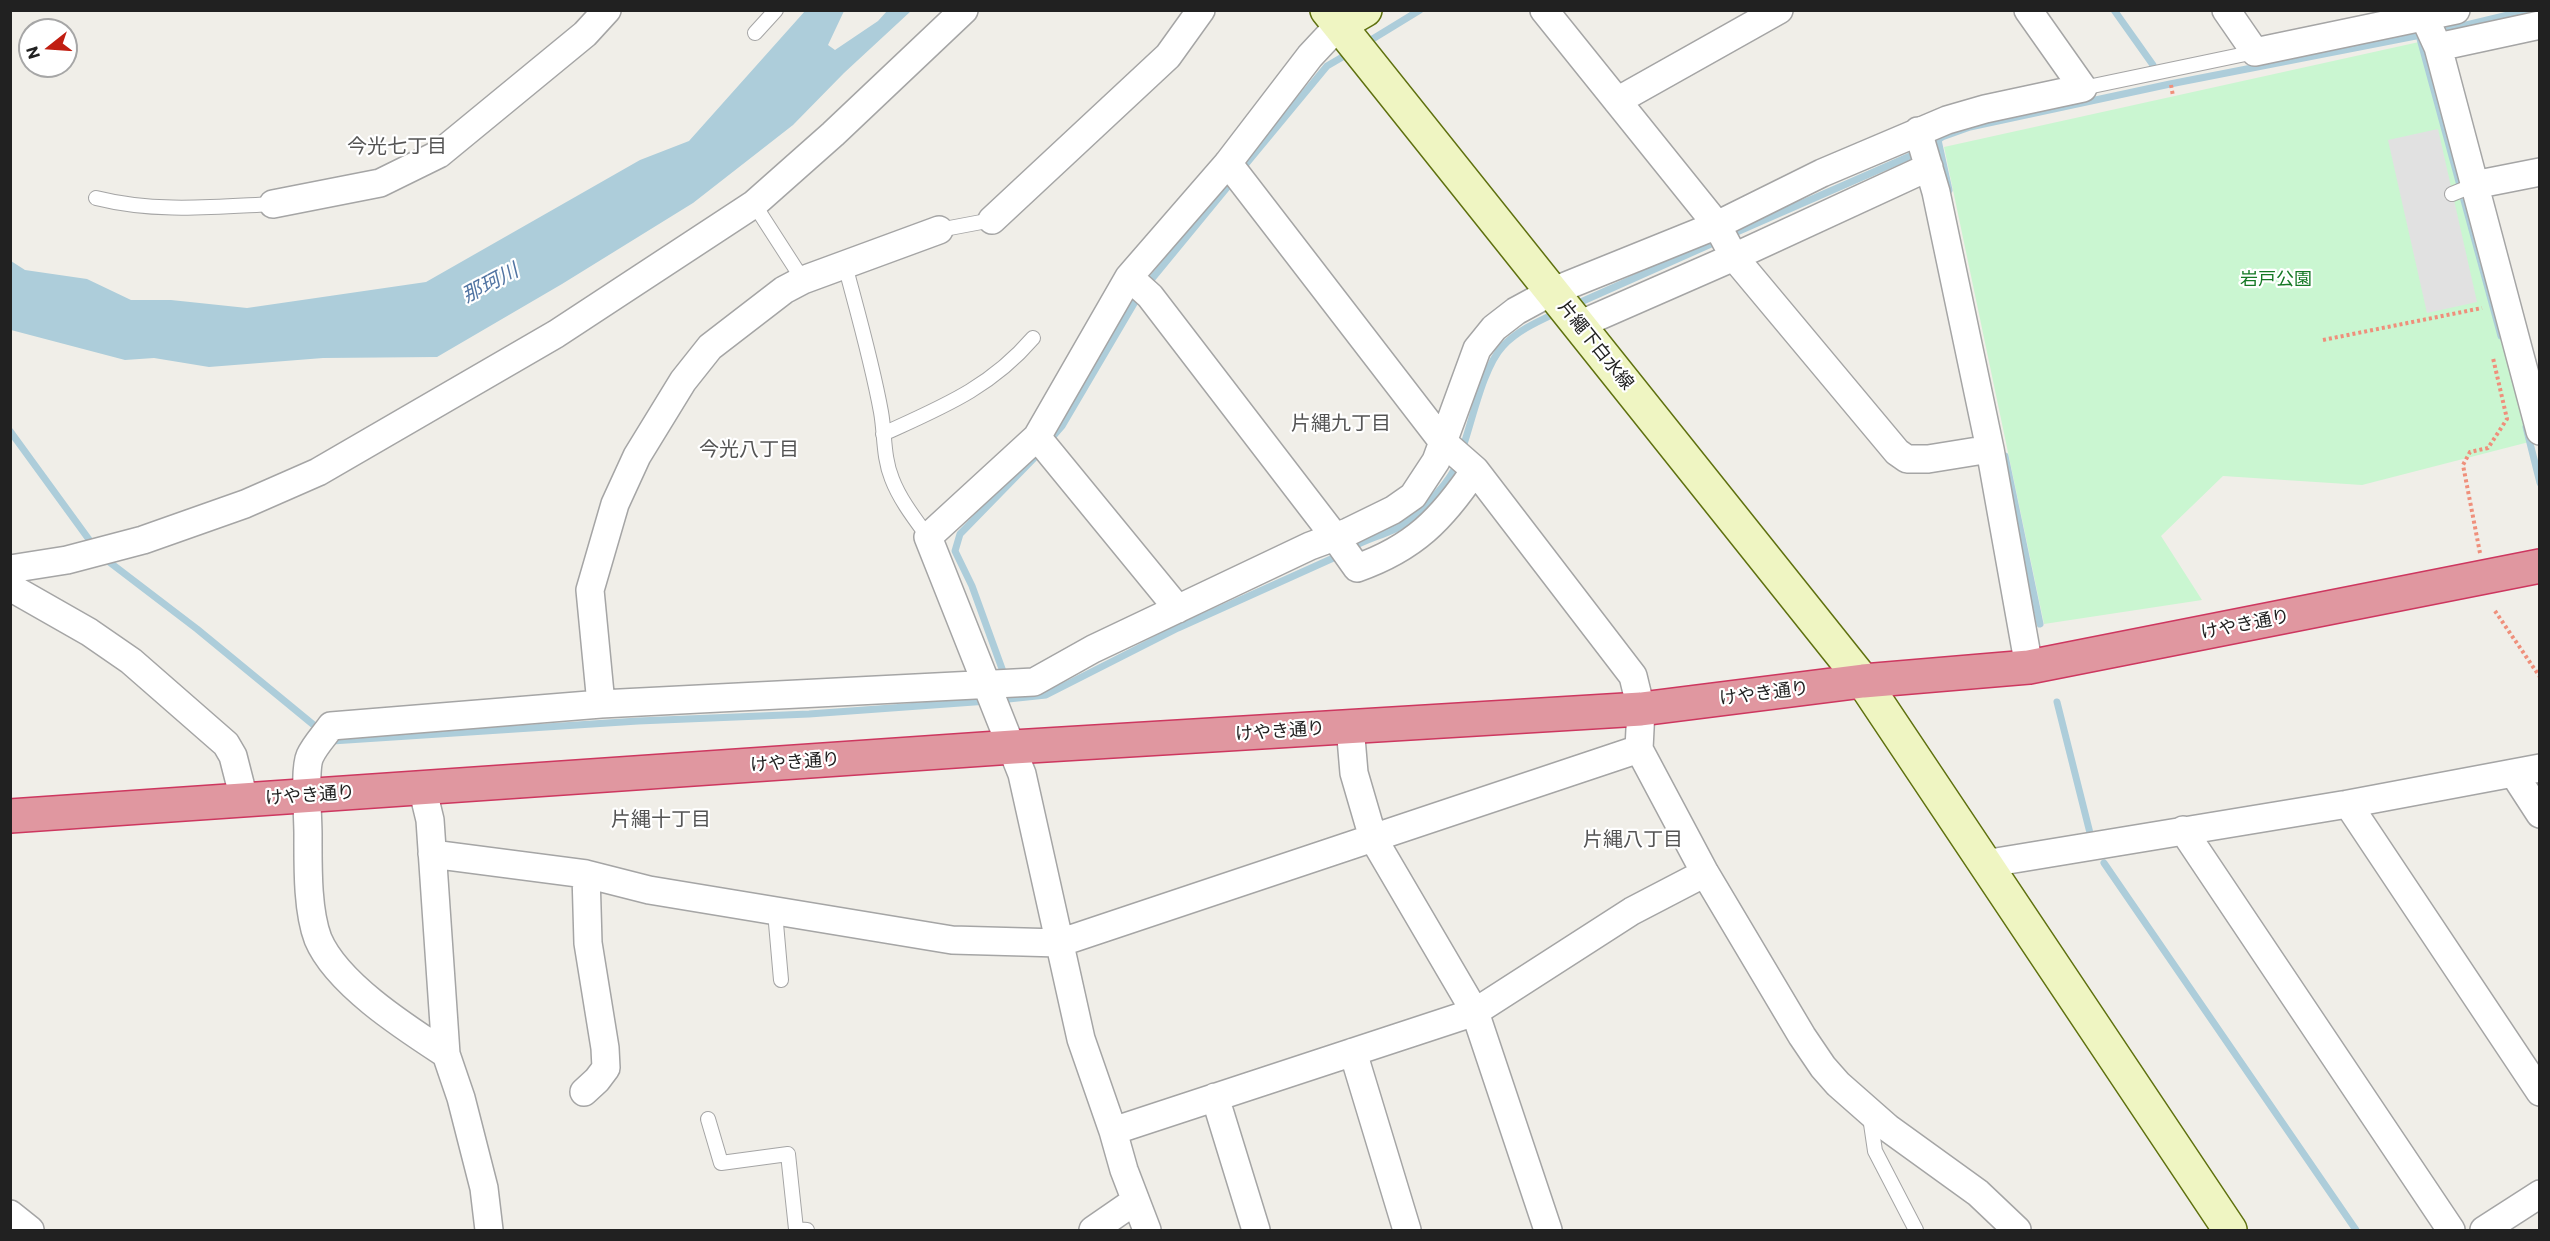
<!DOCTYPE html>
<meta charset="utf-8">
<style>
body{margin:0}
#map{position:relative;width:2550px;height:1241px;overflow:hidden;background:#f0eee8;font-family:Commissioner,sans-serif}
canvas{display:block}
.frame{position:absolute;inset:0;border:12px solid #212121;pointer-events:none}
.north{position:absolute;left:18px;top:18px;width:60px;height:60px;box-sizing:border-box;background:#fff;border:2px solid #a6a6a6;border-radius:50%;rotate:253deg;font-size:16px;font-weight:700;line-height:24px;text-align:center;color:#212121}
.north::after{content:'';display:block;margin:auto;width:21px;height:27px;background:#c11e11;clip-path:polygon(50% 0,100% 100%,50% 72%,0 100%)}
</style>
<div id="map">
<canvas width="2550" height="1241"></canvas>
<div class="frame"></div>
<div class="north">N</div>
</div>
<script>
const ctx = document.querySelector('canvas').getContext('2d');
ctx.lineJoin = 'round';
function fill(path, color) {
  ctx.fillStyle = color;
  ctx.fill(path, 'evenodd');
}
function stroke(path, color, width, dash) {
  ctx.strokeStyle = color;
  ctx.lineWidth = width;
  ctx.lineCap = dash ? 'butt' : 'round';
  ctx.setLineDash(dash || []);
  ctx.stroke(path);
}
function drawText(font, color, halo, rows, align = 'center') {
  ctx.font = font + ' Commissioner,"Noto Sans JP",sans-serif';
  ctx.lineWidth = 4.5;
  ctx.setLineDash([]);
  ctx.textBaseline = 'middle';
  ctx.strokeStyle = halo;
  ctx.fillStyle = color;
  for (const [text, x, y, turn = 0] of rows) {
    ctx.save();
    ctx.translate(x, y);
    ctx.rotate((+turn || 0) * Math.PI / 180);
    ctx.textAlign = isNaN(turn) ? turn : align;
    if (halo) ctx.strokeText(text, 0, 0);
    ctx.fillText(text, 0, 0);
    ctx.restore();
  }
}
const park = new Path2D(`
 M2419,42L2529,442L2362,485L2223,476L2161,536L2202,600L2044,624L1944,147Z`);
const parking = new Path2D(`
 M2438,129L2477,302L2427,313L2388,140Z`);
const water = new Path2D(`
 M805,11H844L828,45L835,50L878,21L887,11H911L844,73L793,125L693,203L562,284L437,357L323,358L209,367L154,358L125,360L11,330V261L25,270L87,279L131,300H171L247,308L426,282L640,160L689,141Z`);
const stream = new Path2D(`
 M2114,10L2153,65
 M2437,32L2529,10
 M2419,35L2501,336
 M1366,43L1420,10
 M1938,140L1949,190
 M1929,146L1942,137L1970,127L2170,84L2426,34
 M1241,170L1327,66L1351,52
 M1730,235L1917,153
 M1146,286L1234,179
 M1574,305L1720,240
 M2526,427L2540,483
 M10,431L93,545
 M1049,441L1062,426L1139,295
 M1462,450C1472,422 1483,367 1503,346C1518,330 1539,321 1558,312
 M2005,456L2040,624
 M1349,549C1364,540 1381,536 1397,528C1416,518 1450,483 1457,463
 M104,558L197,629L321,731
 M1005,677L972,586L955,551L960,534L1040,452
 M999,700L1046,695L1178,628L1340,555
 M2057,702L2090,833
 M329,738L332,741L638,721L809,714L988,701
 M2104,863L2356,1230`);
const path = new Path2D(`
 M2171,85L2173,96
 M2323,340L2482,308
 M2480,553L2463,465L2470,452L2488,448L2507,419L2493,358
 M2495,611L2540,677`);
const lane = new Path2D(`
 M755,33L776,10
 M2083,88L2255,52
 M2452,194L2474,185
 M96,198C156,213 212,207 273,204
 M754,204L803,280
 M939,230L992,220
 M845,265C858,314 872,362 881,412C885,434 883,457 892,479C900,500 915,519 928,537
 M883,434C942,407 990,388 1033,338
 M775,912L781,980
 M1870,1117L1875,1151L1916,1230
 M708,1119L721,1163L788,1154L796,1229L807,1230`);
const street = new Path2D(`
 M1544,10L1717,225L1734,257L1897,452L1907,459H1928L1990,449
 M2226,10L2255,52L2456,10
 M2421,10L2438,47L2540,431
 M2438,47L2540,25
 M1617,101L1779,10
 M1918,131L1936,192L1990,449L2029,667
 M1228,163L1443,442L1475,470L1633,676L1641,709L1639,749L1705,873L1802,1036L1823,1067L1838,1084L1888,1128L1978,1193L2017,1230
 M2474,185L2540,172
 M273,204L380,183L439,154L585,34L607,10
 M992,220L1168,56L1201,10
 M1129,277L1150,296L1335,537L1357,568C1414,548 1442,519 1475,470
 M1581,324L1734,257L1929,167
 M1037,437L1178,609
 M10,569L67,560L143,540L245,504L318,472L556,334L754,204L833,134L964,10
 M10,587L89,632L131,661L226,744L233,756L244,799
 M601,704L590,590L615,504L637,456L683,381L710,347L784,290L803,280L939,230
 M1350,726L1354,773L1373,838L1475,1012L1548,1230
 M2514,774L2540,814
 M422,787L430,820L446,1054L461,1098L484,1188L489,1230
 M2348,804L2540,1092
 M2183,830L2451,1230
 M432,854L586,874L649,890L952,940L1059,943L1639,749
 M1984,864L2348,804L2540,768
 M1353,1052L1407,1230
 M446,1054C406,1028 337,984 318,939C307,910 308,865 308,834C308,817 304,769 310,756C315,745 324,736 331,726L601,704L1034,682L1093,649L1310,546L1348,532L1393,510L1413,496L1436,461L1477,349L1494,328L1516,311L1551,292L1717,225L1822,173L1947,120L1985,109L2083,88L2028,10
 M584,1092L597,1080L606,1068L605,1048L588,943L586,874
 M1215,1097L1256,1230
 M1113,1131L1475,1012L1632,911L1705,873
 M10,1214L30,1230
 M1093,1230L1135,1201
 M1147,1230L1124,1170L1113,1131L1081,1039L1022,774L928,537L1037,437L1129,277L1228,163L1310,56L1339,25
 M2484,1230L2540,1194`);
const secondary = new Path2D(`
 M1327,10L1863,681L2230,1230
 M1339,25L1365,10`);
const highway = new Path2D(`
 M10,816L1013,747L1641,709L1863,681L2029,667L2540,566`);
const parkNames = [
 ["岩戸公園",2276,279]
];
const streetNames = [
 ["片繩下白水線",1596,345,51],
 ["けやき通り",2245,624,-11],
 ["けやき通り",1764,693,-7],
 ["けやき通り",1280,731,-4],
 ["けやき通り",795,762,-4],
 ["けやき通り",310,795,-4]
];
const neighbourhoodNames = [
 ["今光七丁目",397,146],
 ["片縄九丁目",1341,423],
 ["今光八丁目",749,449],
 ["片縄十丁目",661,819],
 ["片縄八丁目",1633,839]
];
const waterNames = [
 ["那珂川",490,283,-28]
];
fill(park, '#caf6d1');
fill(parking, '#e1e1e1');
fill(water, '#adcdda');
stroke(stream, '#adcdda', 7);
stroke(lane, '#a5a5a5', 16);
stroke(street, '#a5a5a5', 30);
stroke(secondary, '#5f710f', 36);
stroke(highway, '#cd375f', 36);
stroke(path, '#ef8f7b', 4, [3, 3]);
stroke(lane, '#fff', 14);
stroke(street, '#fff', 27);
stroke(secondary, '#eff5c2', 33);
stroke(highway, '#e097a0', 33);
drawText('18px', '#157825', '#fff', parkNames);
drawText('18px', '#212121', '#fff', streetNames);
drawText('20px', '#545454', '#fff', neighbourhoodNames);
drawText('italic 20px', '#5174a2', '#fff', waterNames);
</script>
